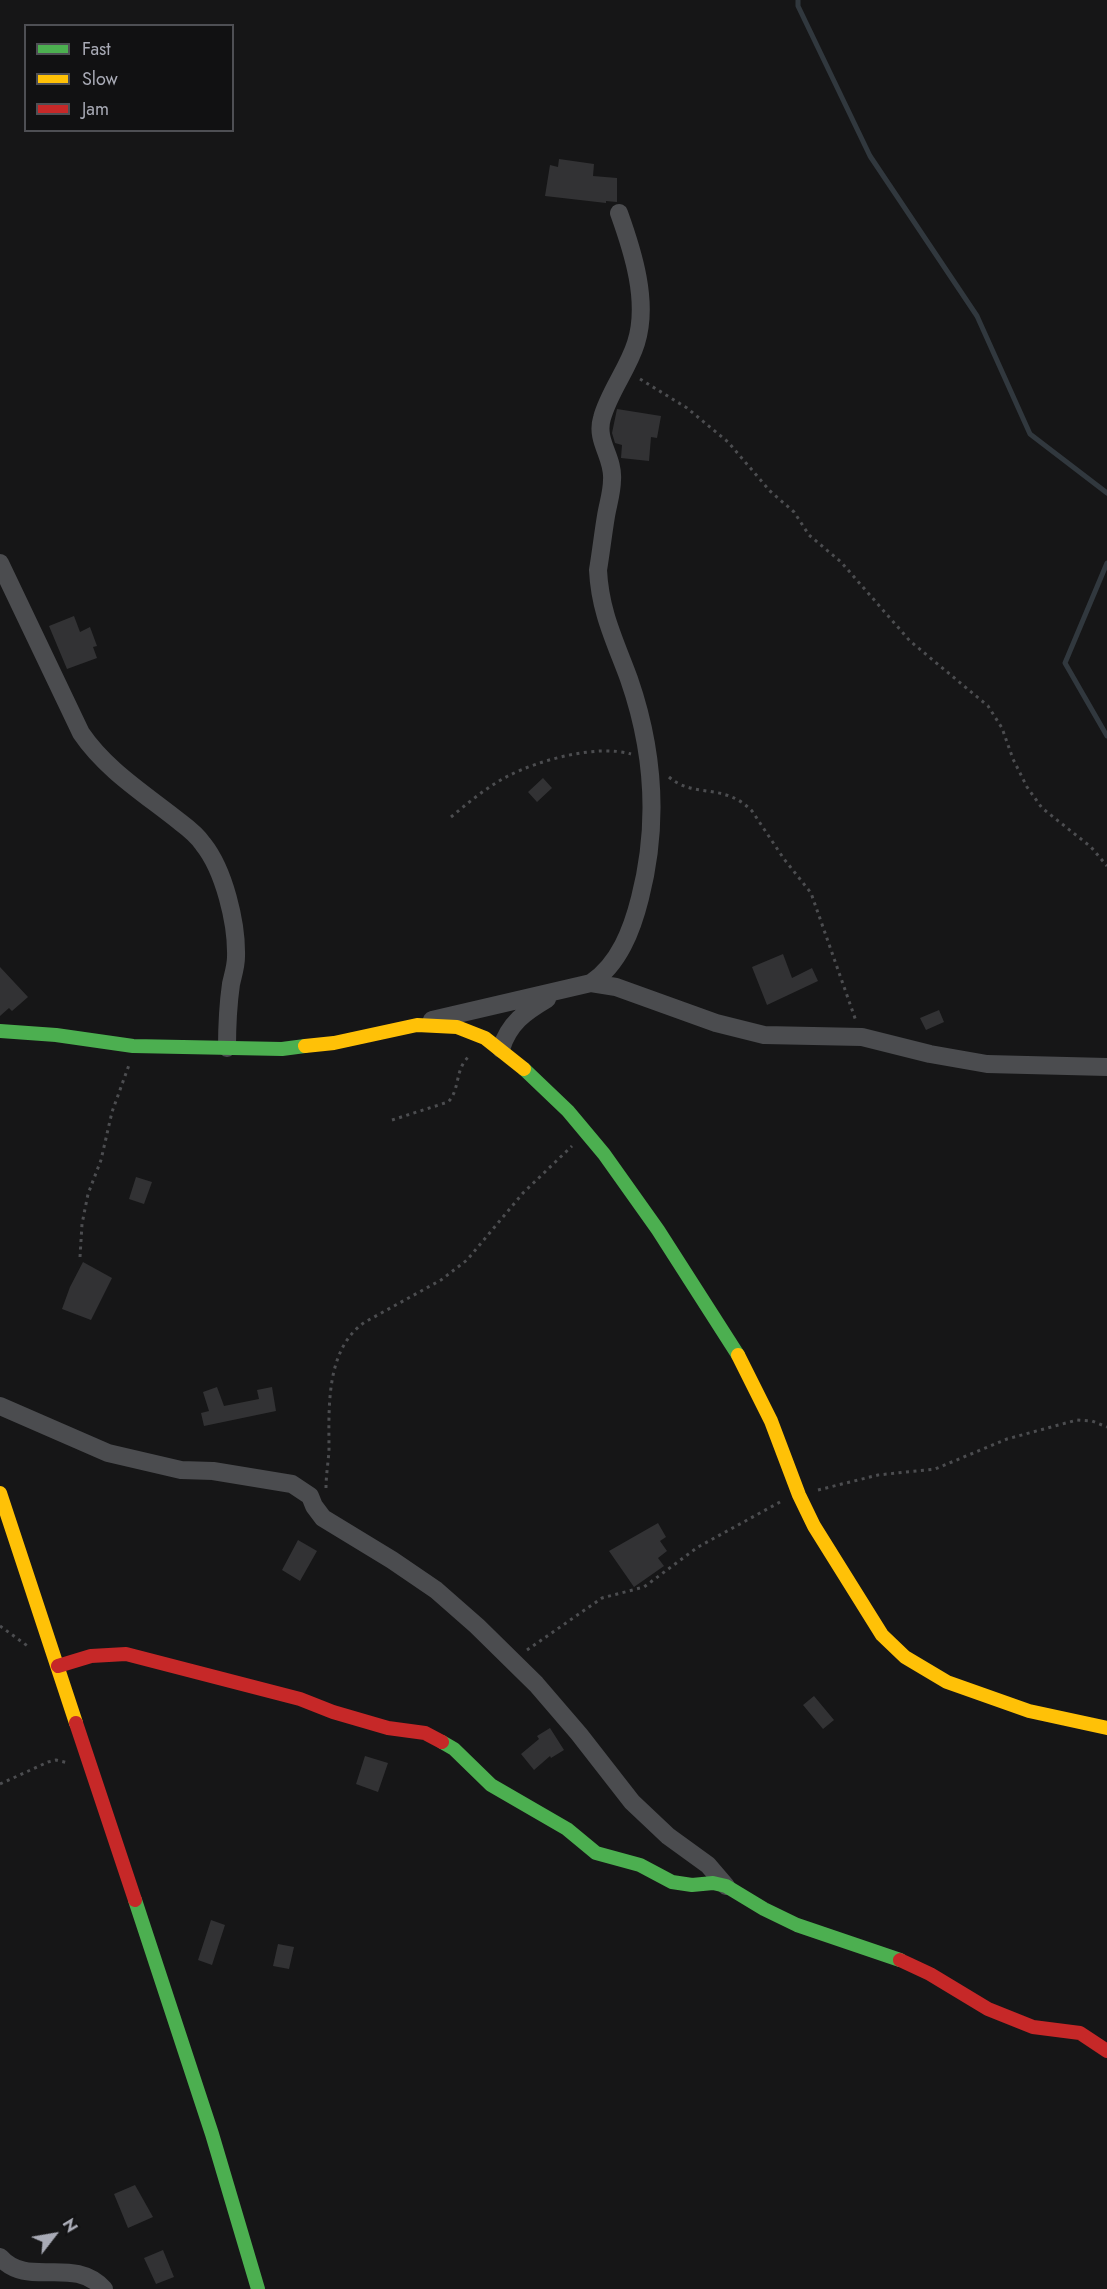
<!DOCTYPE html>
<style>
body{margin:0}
#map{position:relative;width:1107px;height:2289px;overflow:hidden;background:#161617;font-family:Jost,sans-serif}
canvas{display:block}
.legend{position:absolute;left:24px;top:24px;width:210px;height:108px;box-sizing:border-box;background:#111112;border:2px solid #4e4f54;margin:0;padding:8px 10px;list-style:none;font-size:18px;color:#a9abb6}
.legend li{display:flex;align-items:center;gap:12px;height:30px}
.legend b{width:30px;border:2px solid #4e4f54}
.north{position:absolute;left:24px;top:2205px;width:60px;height:60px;-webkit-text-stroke:4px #111112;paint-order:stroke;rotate:59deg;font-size:16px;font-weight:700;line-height:24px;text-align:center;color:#a9abb6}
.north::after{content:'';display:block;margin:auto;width:21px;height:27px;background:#a9abb6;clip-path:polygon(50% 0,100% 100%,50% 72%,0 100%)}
</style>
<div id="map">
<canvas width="1107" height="2289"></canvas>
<ul class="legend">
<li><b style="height:8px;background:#4caf50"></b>Fast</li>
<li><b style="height:8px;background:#ffc107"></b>Slow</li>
<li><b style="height:8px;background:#c62828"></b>Jam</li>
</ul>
<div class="north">N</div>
</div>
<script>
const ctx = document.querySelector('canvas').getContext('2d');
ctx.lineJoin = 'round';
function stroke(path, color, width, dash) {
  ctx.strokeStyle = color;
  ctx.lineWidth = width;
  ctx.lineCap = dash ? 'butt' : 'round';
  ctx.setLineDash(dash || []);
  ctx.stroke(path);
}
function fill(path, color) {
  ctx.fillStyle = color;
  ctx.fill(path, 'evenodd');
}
const stream = new Path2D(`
 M798,0V6L870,156L977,316L1030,434L1107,493
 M1107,563L1065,663L1107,736`);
const building = new Path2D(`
 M559,159L594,164L593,176L617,178V202L606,201V203L545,196L550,165L558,167Z
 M617,409L661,416L657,438L651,437L649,461L621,458L622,445L615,443L612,433Z
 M74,616L80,632L90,627L97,646L93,647L97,658L67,669L49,626Z
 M543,778L552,788L537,802L528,792Z
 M783,954L792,978L812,968L818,981L767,1005L752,967Z
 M0,967L28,997L12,1011L9,1008L0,1016Z
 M939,1010L944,1022L926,1030L920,1018Z
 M136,1177L152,1182L144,1204L129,1199Z
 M83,1262L112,1278L91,1320L62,1309L70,1287Z
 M217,1387L224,1406L259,1399L257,1390L272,1387L276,1411L204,1426L201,1413L209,1411L203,1392Z
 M658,1523L666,1537L660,1541L667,1551L658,1558L664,1566L634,1587L609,1551Z
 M298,1540L317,1551L300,1581L282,1570Z
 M814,1696L834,1720L823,1729L803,1705Z
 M550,1728L564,1750L551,1758L550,1756L534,1770L521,1754L539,1739L537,1736Z
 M365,1756L388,1763L378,1792L356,1784Z
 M211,1920L225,1925L212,1965L198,1960Z
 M278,1944L294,1947L289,1969L273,1966Z
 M135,2185L153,2217L128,2228L114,2194Z
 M163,2250L174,2277L156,2284L144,2258Z`);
const path = new Path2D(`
 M640,379L687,408L728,442L770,491L794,512L809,535L841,562L910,641L988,706L1002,728L1013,759L1027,787L1042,808L1091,847L1107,866
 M669,777C694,799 724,782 752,811L784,859L811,893L856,1021
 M451,817C469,802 487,787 508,776C539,760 597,744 631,754
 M392,1120L448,1102C461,1089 454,1067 471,1055
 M80,1257L82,1224L88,1194L101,1160L112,1112L129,1065
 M326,1488C326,1476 328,1464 329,1451C329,1409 325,1349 365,1322L441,1280L467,1260L523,1193L572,1146
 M818,1490L878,1475L935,1469L1007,1439L1077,1420L1092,1421L1107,1427
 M0,1626L29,1647
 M527,1650L602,1598L644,1587L698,1547L780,1502
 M0,1784L48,1762L56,1760L68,1763`);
const street = new Path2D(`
 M0,563L81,733C106,770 145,794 180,822C188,828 197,835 203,844C224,870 237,923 236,957C236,966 233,975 231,984C228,1005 227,1027 227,1048
 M591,983C619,964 632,930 640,898C659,824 654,751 629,679C615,641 600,612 598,570C601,552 603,534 606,516C608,504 612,492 612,480C614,457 595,441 602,418C609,392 628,369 636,343C649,302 633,252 619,213
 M432,1020L591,983L616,987L716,1023L764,1035L862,1037L930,1054L987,1064L1107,1067
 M501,1049C509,1023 525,1012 547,999
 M0,1406L108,1453L181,1470L213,1471L292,1484L310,1496L314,1506L323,1518L392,1560L436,1590L477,1626L536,1684L579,1734L632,1802L668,1836L708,1865L726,1886
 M0,2257C28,2289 73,2255 104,2289`);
const fast = new Path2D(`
 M0,1031L56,1035L133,1046L282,1049L305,1046
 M524,1069L568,1111L604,1154L658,1230L738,1355
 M442,1742L454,1749L491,1785L567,1829L596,1853L640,1865L672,1882L692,1885L713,1883L726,1886L764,1909L797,1925L900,1960
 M135,1900L212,2134L258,2289`);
const slow = new Path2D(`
 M305,1046L334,1043L417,1025L457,1027L485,1038L524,1069
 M738,1355L771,1421L799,1495L814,1526L882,1635L905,1657L947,1682L1029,1711L1107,1728
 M0,1493L76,1723`);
const jam = new Path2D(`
 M58,1666L91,1656L126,1654L300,1699L333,1712L388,1728L425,1733L442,1742
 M76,1723L135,1900
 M900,1960L930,1974L988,2009L1033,2027L1080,2033L1107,2051`);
stroke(stream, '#31383e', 5);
fill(building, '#323234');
stroke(path, '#4c4d50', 3, [3, 4.5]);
stroke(street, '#4b4c4f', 18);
stroke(fast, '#4caf50', 14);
stroke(slow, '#ffc107', 14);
stroke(jam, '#c62828', 14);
</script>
